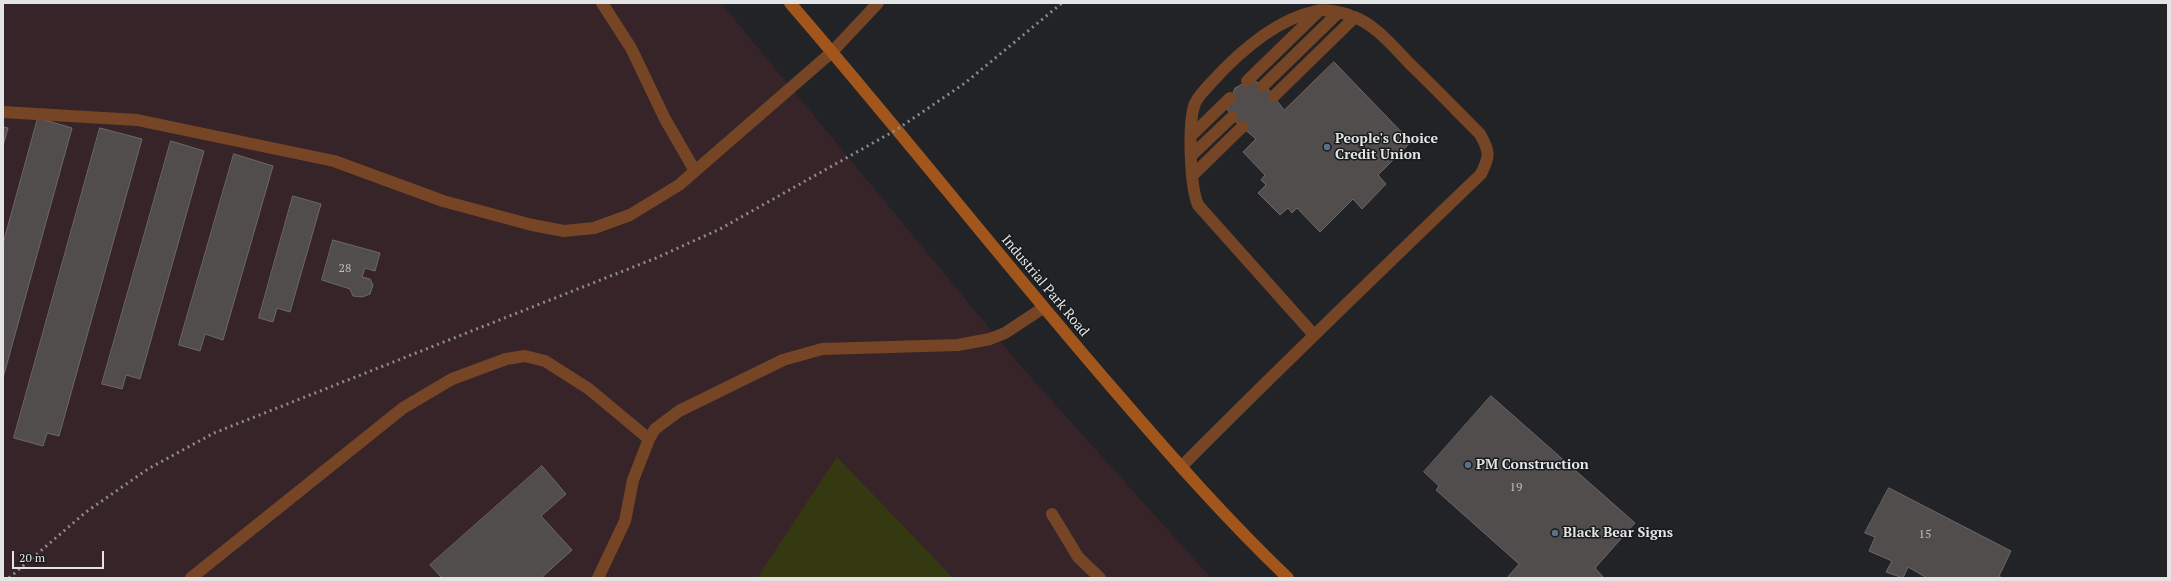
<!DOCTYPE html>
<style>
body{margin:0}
#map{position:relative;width:2171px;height:581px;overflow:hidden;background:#212326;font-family:"PT Serif",serif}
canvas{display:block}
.frame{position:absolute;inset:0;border:4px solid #e2e4e5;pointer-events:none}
.scale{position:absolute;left:12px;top:551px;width:92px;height:18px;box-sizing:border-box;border:2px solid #e2e4e5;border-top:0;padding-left:5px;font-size:12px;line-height:14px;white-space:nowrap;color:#e2e4e5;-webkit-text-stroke:3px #181a1c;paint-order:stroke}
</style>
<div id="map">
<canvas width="2171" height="581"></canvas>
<div class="frame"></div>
<div class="scale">20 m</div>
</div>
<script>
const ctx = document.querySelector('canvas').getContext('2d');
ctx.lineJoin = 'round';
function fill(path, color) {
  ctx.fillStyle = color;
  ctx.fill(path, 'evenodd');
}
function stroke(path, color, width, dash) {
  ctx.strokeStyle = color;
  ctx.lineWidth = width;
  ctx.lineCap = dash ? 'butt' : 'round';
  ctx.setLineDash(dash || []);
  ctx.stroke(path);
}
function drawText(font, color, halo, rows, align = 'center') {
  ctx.font = font + ' "PT Serif",serif';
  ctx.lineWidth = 3;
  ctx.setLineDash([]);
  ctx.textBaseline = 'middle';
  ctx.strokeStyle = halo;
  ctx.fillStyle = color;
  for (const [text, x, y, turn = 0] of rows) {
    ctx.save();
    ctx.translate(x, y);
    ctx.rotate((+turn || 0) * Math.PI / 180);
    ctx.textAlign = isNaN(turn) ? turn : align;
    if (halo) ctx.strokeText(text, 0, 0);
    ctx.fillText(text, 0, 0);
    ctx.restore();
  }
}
const industrial = new Path2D(`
 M3,3H721L1019,364L1211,578H3Z`);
const green = new Path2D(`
 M837,457L953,578H757Z`);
const building = new Path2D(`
 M1334,62L1411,142L1378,175L1386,184L1362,209L1353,199L1320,232L1297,208L1292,213L1288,208L1280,215L1258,193L1266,185L1261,180L1265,175L1243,152L1256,139L1236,122L1227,109L1235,88L1252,79L1269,90L1284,110Z
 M38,118L72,128L3,378V244Z
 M3,127L8,128L3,146Z
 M100,128L142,139L59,436L47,433L43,446L14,438Z
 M171,141L204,151L140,379L126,375L122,389L102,384Z
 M234,154L273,166L223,340L205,334L200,351L179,345Z
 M293,196L321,204L290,312L277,308L273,322L259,318Z
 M333,240L380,253L375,271L365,268L362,277L370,279L373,285L370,294L362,297L353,296L350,289L322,280Z
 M1491,396L1635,523L1595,568L1604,578H1507L1519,564L1436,490L1439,486L1424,472Z
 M542,466L566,494L541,516L572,550L541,578H442L430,565Z
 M1889,488L2011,551L1999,576L2002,578H1927L1908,567L1903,578L1886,572L1892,561L1869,551L1875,537L1865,533Z`);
const service = new Path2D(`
 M602,3L631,48L665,119L695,171
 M1247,81L1319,11
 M1263,86L1338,13
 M1274,96L1355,17
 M3,112L137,120L334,161L443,201L532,225L564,231L594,228L630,215L679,185L832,52L878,3
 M1192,135L1230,98
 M1192,155L1232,117
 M1192,176L1242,127
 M1181,467C1279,368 1380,271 1481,174C1490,156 1490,152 1480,134C1457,111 1435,88 1412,66C1395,49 1375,23 1351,16C1342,12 1325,9 1316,11C1274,20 1237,54 1210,84C1204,91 1197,97 1194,106C1188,126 1190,186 1198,205L1314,335
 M1052,514L1078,557L1100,578
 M191,578L403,408L452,379L506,359L525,356L545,361L589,389L649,439
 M598,578L625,521L633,480L649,439L655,429L679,411L783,360L822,349L958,345L990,339L1005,333L1043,308`);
const secondary = new Path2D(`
 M790,3C900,130 1004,263 1114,390C1170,455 1226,519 1288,578`);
const rail = new Path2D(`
 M9,578L86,512L148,469L214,433L656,258L720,229L896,130L965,83L1062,3`);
const markers = [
 [1327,147,4,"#5c6f8a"],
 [1468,465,4,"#5c6f8a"],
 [1555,533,4,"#5c6f8a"]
];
const numberNames = [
 ["28",345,269],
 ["19",1516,488],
 ["15",1925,535]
];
const poiNames = [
 ["People's Choice",1335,139],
 ["Credit Union",1335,155],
 ["PM Construction",1476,465],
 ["Black Bear Signs",1563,533]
];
const streetNames = [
 ["Industrial Park Road",1045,286,50]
];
fill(industrial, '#372429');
fill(green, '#343911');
fill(building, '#514d4d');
stroke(building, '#6d6868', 1);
stroke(service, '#764525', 12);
stroke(secondary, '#a3561c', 12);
stroke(rail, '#898b8d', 3, [2, 4]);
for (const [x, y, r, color] of markers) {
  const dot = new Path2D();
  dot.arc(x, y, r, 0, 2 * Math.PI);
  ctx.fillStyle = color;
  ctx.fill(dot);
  stroke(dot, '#181a1c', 1.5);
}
drawText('12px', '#bebebf', null, numberNames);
drawText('bold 14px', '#e2e4e5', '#181a1c', poiNames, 'left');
drawText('14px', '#e2e4e5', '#181a1c', streetNames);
</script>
